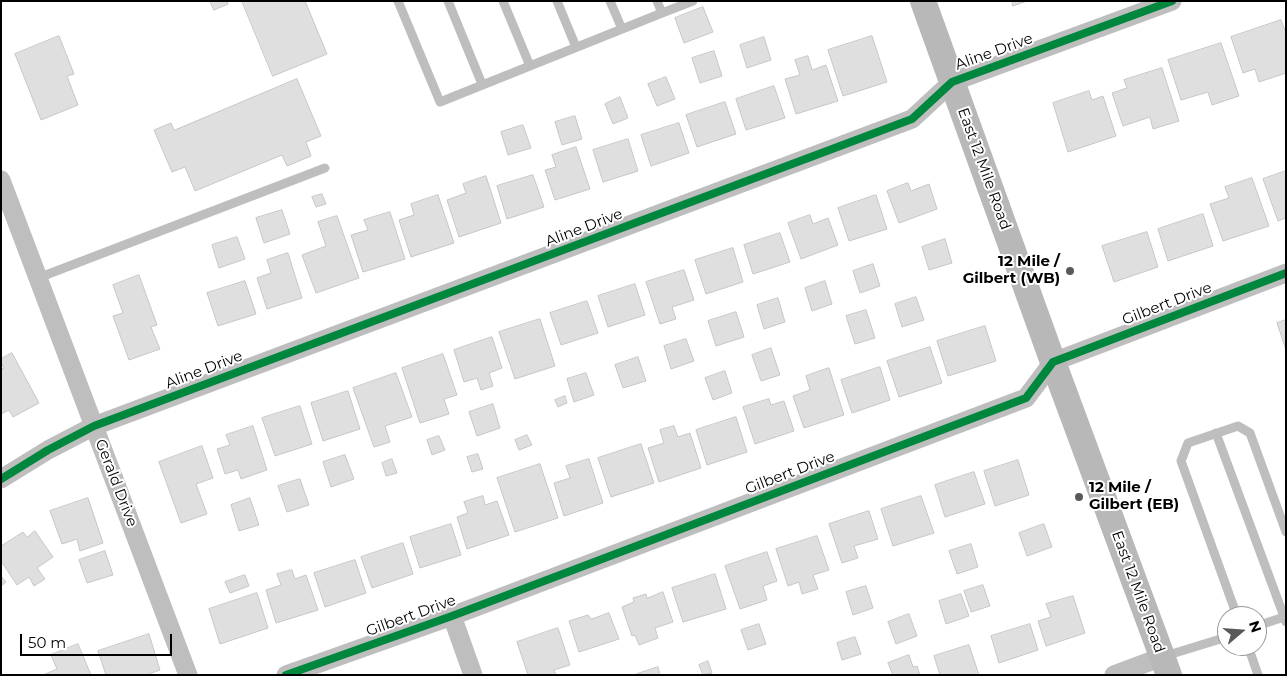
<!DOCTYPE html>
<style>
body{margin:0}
#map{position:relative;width:1287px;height:676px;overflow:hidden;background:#fff;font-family:Montserrat,sans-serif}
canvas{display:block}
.frame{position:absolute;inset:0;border:2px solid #000;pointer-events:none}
.north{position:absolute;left:1217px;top:606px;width:50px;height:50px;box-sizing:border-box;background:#fff;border:1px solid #999;border-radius:50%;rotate:72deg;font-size:14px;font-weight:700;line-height:20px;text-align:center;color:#000}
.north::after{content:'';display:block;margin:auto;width:18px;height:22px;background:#595959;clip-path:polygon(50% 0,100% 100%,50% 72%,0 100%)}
.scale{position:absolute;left:20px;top:634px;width:152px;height:22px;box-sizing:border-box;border:2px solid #000;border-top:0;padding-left:6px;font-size:15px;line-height:18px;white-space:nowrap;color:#000;-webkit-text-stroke:4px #fff;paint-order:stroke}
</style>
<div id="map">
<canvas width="1287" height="676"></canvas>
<div class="frame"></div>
<div class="north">N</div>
<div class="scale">50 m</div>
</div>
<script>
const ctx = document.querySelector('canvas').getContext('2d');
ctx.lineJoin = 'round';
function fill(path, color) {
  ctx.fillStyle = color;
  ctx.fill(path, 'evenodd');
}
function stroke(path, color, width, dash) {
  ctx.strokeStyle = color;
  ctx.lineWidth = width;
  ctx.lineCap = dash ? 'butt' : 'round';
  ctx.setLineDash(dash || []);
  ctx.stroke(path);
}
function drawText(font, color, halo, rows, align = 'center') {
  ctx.font = font + ' Montserrat,sans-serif';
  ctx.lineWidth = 4;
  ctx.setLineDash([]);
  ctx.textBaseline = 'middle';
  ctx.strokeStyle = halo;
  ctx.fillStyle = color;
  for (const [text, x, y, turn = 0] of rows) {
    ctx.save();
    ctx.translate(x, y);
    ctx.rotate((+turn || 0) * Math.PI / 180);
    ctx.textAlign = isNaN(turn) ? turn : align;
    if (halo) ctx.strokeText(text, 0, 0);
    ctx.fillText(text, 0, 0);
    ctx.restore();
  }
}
const building = new Path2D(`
 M210,1H227L228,4L214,10Z
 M242,1H305L327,54L273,76Z
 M1012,1H1027L1013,6Z
 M703,7L713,32L684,43L675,18Z
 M1281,20L1286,33V73L1259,82L1255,69L1243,73L1231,37Z
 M59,36L74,74L67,76L78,105L41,120L15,54Z
 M872,36L887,82L843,96L828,50Z
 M764,37L771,60L747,68L740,45Z
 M1221,43L1239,96L1212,105L1208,92L1181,100L1168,60Z
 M714,51L722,76L700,83L692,58Z
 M808,56L812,70L826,65L838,101L796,114L785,79L800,75L795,60Z
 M1162,68L1179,121L1153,129L1150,117L1123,126L1112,93L1127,88L1124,80Z
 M666,77L675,99L657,106L648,84Z
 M297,79L321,136L306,142L311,156L287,166L282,155L195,191L185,167L172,172L154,130L171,123L174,130Z
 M774,86L785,118L746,130L736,99Z
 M1089,91L1092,100L1103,96L1116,136L1068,152L1053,103Z
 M620,97L628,118L613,124L605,104Z
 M725,102L736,134L697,147L686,115Z
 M575,116L582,139L562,145L555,122Z
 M679,123L689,153L651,166L641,135Z
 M523,125L531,148L508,155L501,132Z
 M628,139L638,171L603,182L593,150Z
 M576,147L590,189L555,200L545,170L556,167L552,155Z
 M1286,171V218L1278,221L1263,179Z
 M533,175L544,207L507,219L497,186Z
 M486,176L501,223L459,237L447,200L466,193L463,184Z
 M1252,178L1269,226L1223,241L1210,204L1229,198L1225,187Z
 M908,183L911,191L929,184L937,209L899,223L887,191Z
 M322,194L326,204L316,207L312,197Z
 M438,195L454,243L411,257L399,220L414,215L411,204Z
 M876,195L887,229L849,241L838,208Z
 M282,210L290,234L264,243L256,218Z
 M390,212L405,259L363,272L351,235L368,230L364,220Z
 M1203,214L1213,246L1168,261L1158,229Z
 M810,215L813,224L828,218L838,245L801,259L788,223Z
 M337,216L359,278L316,293L302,255L326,246L318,222Z
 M1147,232L1158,267L1114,282L1102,246Z
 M780,233L790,262L753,274L744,245Z
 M237,237L245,259L219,268L212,245Z
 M945,239L952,263L929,270L922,247Z
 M733,248L743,282L706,294L695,260Z
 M288,253L302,298L267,309L257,278L271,273L267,260Z
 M873,264L880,286L860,293L853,271Z
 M684,270L694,300L672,307L676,319L660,324L646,282Z
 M139,275L157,325L151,327L160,349L129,360L113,316L123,313L113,285Z
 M245,281L256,314L218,326L207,293Z
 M825,281L832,304L812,311L805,288Z
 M635,284L645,315L608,327L598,296Z
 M916,297L924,320L902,327L895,304Z
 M778,298L785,322L764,329L757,305Z
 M587,301L598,333L561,345L550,313Z
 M866,310L875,338L855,344L846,316Z
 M736,312L744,337L716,346L708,321Z
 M540,319L555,366L515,379L499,332Z
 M1286,320V350L1277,323Z
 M985,326L996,361L948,376L937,341Z
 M492,337L502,368L489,373L493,386L481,390L477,378L464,382L454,350Z
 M686,339L694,361L671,369L664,346Z
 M930,347L942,383L899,397L887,361Z
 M771,348L780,375L761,381L752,355Z
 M12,353L39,403L13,417L9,410L1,414V369L4,368L1,363V359Z
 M443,354L457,395L444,399L449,414L420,423L402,368Z
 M638,357L646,381L623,388L615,365Z
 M880,367L890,400L852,413L841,380Z
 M829,368L844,415L804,428L793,396L810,390L806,376Z
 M725,371L732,393L713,400L705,378Z
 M396,373L412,417L385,426L390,442L374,447L353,388Z
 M586,373L594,395L574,402L567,379Z
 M348,391L360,429L323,441L311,403Z
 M565,396L567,403L558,407L555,400Z
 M769,399L771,405L784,401L794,431L755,444L743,407Z
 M493,404L500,428L477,436L469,412Z
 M300,406L312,444L275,456L262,418Z
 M736,417L747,452L707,465L696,430Z
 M253,426L267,470L241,479L238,470L225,474L217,449L230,445L226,435Z
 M674,426L678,437L690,433L701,468L659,482L648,448L664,443L660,430Z
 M527,435L532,445L519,450L515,440Z
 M439,436L445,450L432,455L427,440Z
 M641,444L654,483L611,497L598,458Z
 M202,446L213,478L196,484L207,514L181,523L159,462Z
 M478,454L483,469L472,472L467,457Z
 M345,455L354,479L331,487L323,462Z
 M392,459L397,473L386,476L382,463Z
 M589,459L603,503L564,516L554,483L570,478L566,466Z
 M1018,460L1029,495L995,506L984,471Z
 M540,464L558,518L515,532L497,478Z
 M974,472L985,504L945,517L935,485Z
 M300,479L309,505L287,512L278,486Z
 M483,496L485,505L497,501L509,535L467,549L457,517L468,513L464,502Z
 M921,496L934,533L893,546L881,509Z
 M88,498L103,543L80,551L77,539L62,544L50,511Z
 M250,498L259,525L239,531L231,505Z
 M869,511L878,539L854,546L858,558L842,563L829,524Z
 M451,524L461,555L420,568L410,537Z
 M1044,524L1052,547L1027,556L1019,533Z
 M35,531L53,557L37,568L45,579L34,586L29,577L17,585L1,561V546L23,532L27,537Z
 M817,536L829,570L813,575L818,589L802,594L799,582L788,586L776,549Z
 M403,543L413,574L372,588L361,557Z
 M971,544L978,567L957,574L949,551Z
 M105,551L113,575L87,583L79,560Z
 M767,552L777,581L763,586L767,600L740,609L725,566Z
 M355,560L366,593L325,607L314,573Z
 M292,570L295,579L306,575L318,610L276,623L266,590L281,585L277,574Z
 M715,574L726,609L683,622L672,588Z
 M245,575L249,586L230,593L225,582Z
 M1,576L6,582L1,586Z
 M983,585L990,606L971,612L964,591Z
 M866,586L873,608L853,615L846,592Z
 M663,592L673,622L655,628L658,638L639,645L635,635L632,636L622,607L634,602L633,598L646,594L647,598Z
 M257,593L268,628L220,644L209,609Z
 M961,594L969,616L946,624L939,601Z
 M1073,596L1085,633L1046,646L1038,621L1051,617L1046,604Z
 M609,613L619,639L579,652L569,621L588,615L591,619Z
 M909,614L917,636L896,644L888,622Z
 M759,624L766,644L748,650L741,630Z
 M1030,624L1038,650L999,663L991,636Z
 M558,628L570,665L554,670L556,675H528L517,642Z
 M149,634L160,670L146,675H106L98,651Z
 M855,637L861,654L842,660L837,643Z
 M78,644L91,675H43L57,669L51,655Z
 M969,645L979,675H940L934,656Z
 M909,655L913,667L917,666L920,675H893L888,663Z
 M708,661L712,673L703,675L699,665Z
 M658,667L660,675H638L637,674Z`);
const service = new Path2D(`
 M398,1L440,102L662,13
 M448,1L482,84
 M503,1L530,66
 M557,1L576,47
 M610,1L622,29
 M657,1L662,13L693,1
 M38,278L325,168
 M1216,433L1286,622
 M1237,616L1181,461L1188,443L1238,426L1250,433L1286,532
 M1257,626L1284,617
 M1248,646L1258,675
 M1165,656L1227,637`);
const minor = new Path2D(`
 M1,180L188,675
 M1,479L48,450L94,426L912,119L952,82L1172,1
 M452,616L473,675
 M286,675L452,616L1026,398L1053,362L1286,273
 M1114,675L1162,657`);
const secondary = new Path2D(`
 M923,1L1053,362L1169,675`);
const cycleway = new Path2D(`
 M1,479L48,450L94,426L912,119L952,82L1172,1
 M286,675L452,616L1026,398L1053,362L1286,273`);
const markers = [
 [1070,271,5,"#595959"],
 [1079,497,5,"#595959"]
];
const streetNames = [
 ["Aline Drive",994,52,-20],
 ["East 12 Mile Road",984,169,70],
 ["Aline Drive",584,228,-21],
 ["Gilbert Drive",1167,304,-21],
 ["Aline Drive",204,370,-21],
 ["Gilbert Drive",790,473,-21],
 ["Gerald Drive",116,483,69],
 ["East 12 Mile Road",1138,592,70],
 ["Gilbert Drive",411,616,-20]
];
const poiNames = [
 ["12 Mile /",1060,262],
 ["Gilbert (WB)",1060,279],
 ["12 Mile /",1089,488,"left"],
 ["Gilbert (EB)",1089,505,"left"]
];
fill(building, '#dfdfdf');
stroke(building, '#c7c7c7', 1);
stroke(service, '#bebebe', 9);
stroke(minor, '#bebebe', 19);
stroke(secondary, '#b8b8b8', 26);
stroke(cycleway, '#00873e', 8);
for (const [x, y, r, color] of markers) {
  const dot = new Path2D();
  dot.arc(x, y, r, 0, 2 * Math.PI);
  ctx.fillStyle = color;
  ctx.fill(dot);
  stroke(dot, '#fff', 2);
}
drawText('15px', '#000', '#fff', streetNames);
drawText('bold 15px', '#000', '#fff', poiNames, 'right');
</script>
